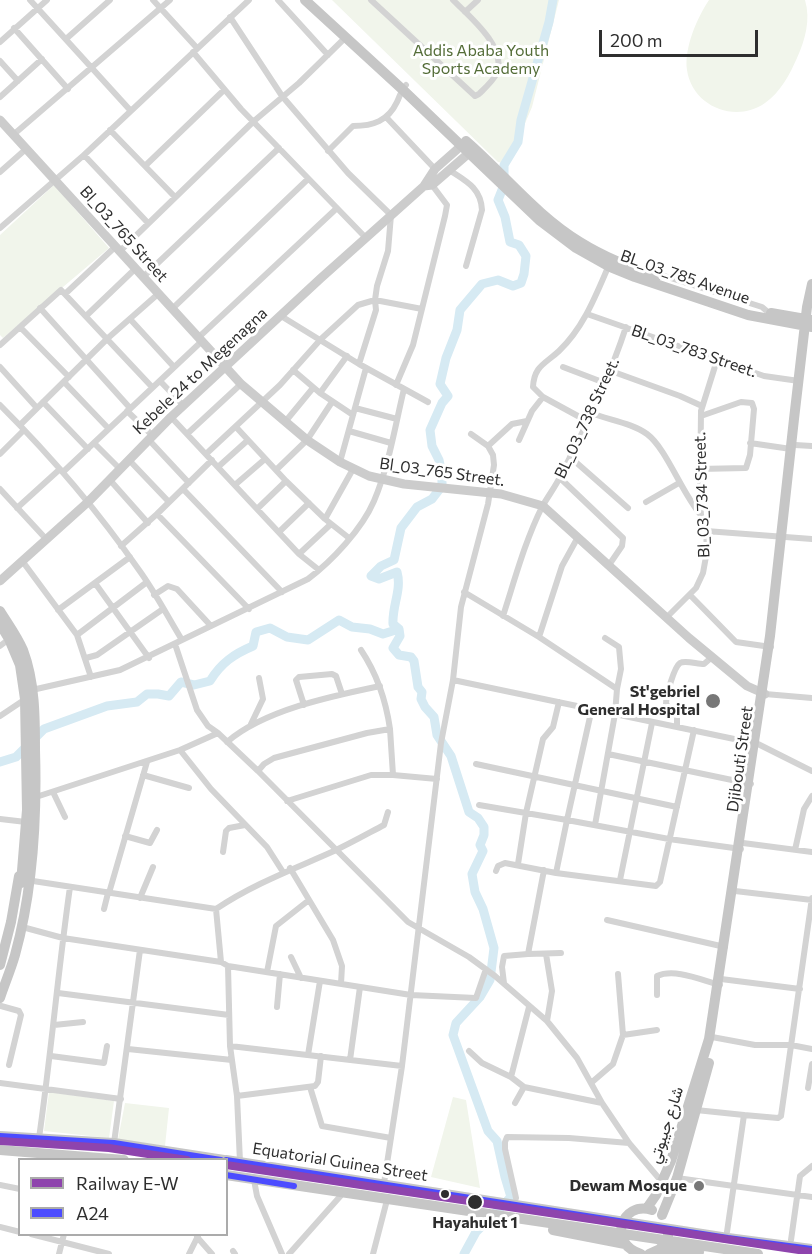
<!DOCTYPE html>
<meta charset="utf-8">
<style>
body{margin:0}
#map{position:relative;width:812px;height:1254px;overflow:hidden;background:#fff;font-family:Commissioner,sans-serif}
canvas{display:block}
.legend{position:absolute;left:18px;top:1158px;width:210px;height:78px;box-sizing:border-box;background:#fff;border:2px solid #ababab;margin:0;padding:8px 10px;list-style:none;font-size:18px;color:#2e2e2e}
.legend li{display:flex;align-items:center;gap:12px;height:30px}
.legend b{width:30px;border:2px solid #ababab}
.scale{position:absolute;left:599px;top:30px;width:159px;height:27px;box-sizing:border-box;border:3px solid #2e2e2e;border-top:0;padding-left:8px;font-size:18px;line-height:21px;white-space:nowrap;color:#2e2e2e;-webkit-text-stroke:4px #fff;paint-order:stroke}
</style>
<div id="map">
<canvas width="812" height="1254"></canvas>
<ul class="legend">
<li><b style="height:8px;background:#8e44ad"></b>Railway E-W</li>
<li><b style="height:8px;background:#4c4cff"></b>A24</li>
</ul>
<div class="scale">200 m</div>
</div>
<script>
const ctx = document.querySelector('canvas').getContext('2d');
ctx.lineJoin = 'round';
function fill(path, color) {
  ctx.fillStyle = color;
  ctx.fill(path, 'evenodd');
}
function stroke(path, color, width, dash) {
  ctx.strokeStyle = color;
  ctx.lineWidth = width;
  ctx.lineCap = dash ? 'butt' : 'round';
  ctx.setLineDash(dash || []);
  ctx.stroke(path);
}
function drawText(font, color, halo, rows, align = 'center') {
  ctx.font = font + ' Commissioner,Vazirmatn,sans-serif';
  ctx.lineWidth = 6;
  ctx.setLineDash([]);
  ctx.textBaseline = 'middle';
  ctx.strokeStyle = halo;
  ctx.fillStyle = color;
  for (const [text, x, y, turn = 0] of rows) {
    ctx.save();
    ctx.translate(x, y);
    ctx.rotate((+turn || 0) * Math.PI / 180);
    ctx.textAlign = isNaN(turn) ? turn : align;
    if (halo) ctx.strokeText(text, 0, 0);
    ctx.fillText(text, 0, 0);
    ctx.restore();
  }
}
const green = new Path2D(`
 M332,0H559L532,107L523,128L518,144L503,163L498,162Z
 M709,0H805C811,20 805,40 797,58C790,74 780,93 765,103C735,124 692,106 687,70C684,48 697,18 709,0Z
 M54,185L109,248L3,338L0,335V235Z
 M49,1092L114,1101L109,1138L44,1131Z
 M453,1097L466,1100L480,1188L431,1177Z
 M125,1103L169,1108L165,1146L118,1139Z`);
const river = new Path2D(`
 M0,762L16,757L44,729L107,706L137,702L147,694H158L169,696L181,682L194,685L210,681C221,663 234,654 253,646L256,632L270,628L287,637L308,640L339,620L352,627L370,629L383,634L399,629
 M464,1254L476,1232L511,1197L505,1177L497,1141L488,1131L453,1035L456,1023L480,997L490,980L494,948L483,909L475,892L472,874L483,851L480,845L484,835V827L478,818L469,812L451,756L437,735L434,717L425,707L421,699L422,692L418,687L414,661L411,657L399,655L393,648L400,636L399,629L393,624C392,605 402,590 397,572L379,579L371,576L381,566L394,560L401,528L417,507L432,499L442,486V475L439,460L432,446L430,430L442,403L448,396L440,384L446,358L457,330L460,310L482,284L498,280L513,286L521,283L524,274L526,256L519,245L510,242L505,217L498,200L504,185V165L518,142L521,120L549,22L553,0`);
const street = new Path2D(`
 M30,0L130,110
 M153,0L197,48
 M278,0L328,55
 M371,0L475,96L479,94C485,88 493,81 497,73C507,47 469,16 453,0
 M465,12L478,0
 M230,17L282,96L348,173L391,215L388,251L377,286L375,300L376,310L359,364
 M14,28L68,89
 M66,39L110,0
 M0,42L47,0
 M193,52L241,109L366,238
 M0,61L18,81
 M0,97L42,59
 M386,117L435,169
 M110,130L175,197
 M13,135L170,0
 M328,151L353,126C373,126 388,121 397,102C400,96 401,90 406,85
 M84,155L148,223
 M146,165L224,90
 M449,170C466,181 481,188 482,210L466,266
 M0,172L26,149
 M0,228L84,155L249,0
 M119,252L254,121L299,83L346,37
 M655,273L762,307L769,313
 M143,277L279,148
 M65,294L115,247
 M40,308L130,408
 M172,309L308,179
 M587,314L764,376L799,381
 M86,316L135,269
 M281,316L359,364L428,402
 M130,319L174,367
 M20,327L69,377
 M199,337L337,208
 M0,345L61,290L152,387
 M0,367L37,408
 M563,367L605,383
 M293,370L320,393L353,415
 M611,371L680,396L702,406
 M160,381L184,406
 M64,382L108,428
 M396,385L413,345L445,216L447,205L432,185
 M320,393L347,356
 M43,402L88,449
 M0,405C51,456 98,511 139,570C155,592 168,617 182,640
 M355,408L397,419
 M127,411L153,436
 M591,413C609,420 632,423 647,434C667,449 682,494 701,515
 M171,417L299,554L319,570
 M587,421L543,397L533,387C534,366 545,364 559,351C584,327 596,295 609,265
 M285,422L313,388
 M20,425L108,338L158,294
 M236,427L286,481
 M349,431L391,443
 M187,434L241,384
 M149,440L189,483
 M519,440L532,411L543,397
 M94,443L120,469
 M750,443L791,449
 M795,445L812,446
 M488,446L512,424L527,421
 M0,454L24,430
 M206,454L280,385L321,339L358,305L375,300L422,309
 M570,457L628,508
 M129,460L169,502
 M340,462L366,368
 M218,467L248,440
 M699,469L746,468L750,455L754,409L752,403L741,402L701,416
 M276,470L307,440L332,402
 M63,472L202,341
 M560,478L623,538L622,546L609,565
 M109,479L148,523
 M236,484L265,459
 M0,489L47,540
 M183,489L282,592
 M646,502L679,483
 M17,508L60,469
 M257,509L286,481L325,519L349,538
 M157,514L249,609
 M325,519L353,469
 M706,531L812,539
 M279,532L309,503
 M121,546L157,514L212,460
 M299,554L331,524
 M23,562L77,635L91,677
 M95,583L149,658
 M464,592L539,637L617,689L615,714L595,825
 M154,595L168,586L177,589L211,626
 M690,595L736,642L771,647
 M58,610L130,557
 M503,616C515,579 525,541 542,507C548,496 556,486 561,475C586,427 609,379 626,327
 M666,618L696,588L703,573L707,551L706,531L701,516L700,498L701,411L717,360
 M77,635L147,582
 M539,637L562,566L578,537
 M605,638L619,647L621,669L617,689
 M175,644L197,710L208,726L218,733L258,771L408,922L469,957L495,976L547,1021L577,1058L602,1103L629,1143L662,1182
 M0,646L9,639
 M86,658L97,655L163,609
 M453,680L758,744L812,771
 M32,690L120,670L308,579C332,561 362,529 374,501C389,466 395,426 404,389
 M765,694L812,698
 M304,705L296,680L299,677L332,674L336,676L342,694
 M592,708L567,820L669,839L741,849
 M0,716L24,700
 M251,724L263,699L259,678
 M677,727V717L666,704C666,696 674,667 680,663C685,660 697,664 704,664L712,657
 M390,729L393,775
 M227,742C264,710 332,696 380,686
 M180,750L211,789L267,847L283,872
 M608,754L751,784
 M476,764L677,807
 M258,771L264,764L274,758L367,733L390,729C386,701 377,674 361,650
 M143,775L189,788
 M53,792L65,817
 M36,797L180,750L218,733
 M287,801L371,775H393L437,779
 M479,805L567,820L556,873L656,886L660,882L694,730
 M0,819L26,822
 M125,836L150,843L157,830
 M743,843L812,852
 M795,850L804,809L812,796
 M223,852L226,831L229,828L245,825
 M518,864L526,813L543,739L553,727L559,702
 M290,868L333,940L342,966L341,984
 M544,870L528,954L561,953
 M496,871L498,866L505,863L556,873
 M620,880L652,723
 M33,881L216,909C253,884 294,869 334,851C351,843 367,834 384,825L388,812
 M735,891L812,900
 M109,893L147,762
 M140,898L153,867
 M104,909L108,893
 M216,909L221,962
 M607,920L725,947
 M26,928L63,938L221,962L228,966L411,995L476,998L486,969
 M546,954L552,991L547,1021
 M291,957L301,978
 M228,966L230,1046L402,1066
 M267,972L276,926L309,900
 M721,979L800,989
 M504,983L502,967L504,956L528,954
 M58,993L229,1015
 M657,995V976C675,968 701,980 720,985
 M1,1006L19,1011L21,1015L9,1065
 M277,1007L280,974
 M54,1025L83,1022
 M623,1035L657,1030
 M712,1037L755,1045H791L812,1049
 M230,1046L237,1096L240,1162
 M128,1049L232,1060
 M469,1051L482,1063L511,1077L524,1087L602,1103
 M308,1055L320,981
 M51,1056L104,1063L107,1046
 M350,1060L360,987
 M511,1077L529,1007
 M0,1083L121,1099
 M591,1083L613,1064L623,1035L618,974
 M310,1087L322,1126L391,1138
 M808,1088L812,1064
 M237,1096L315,1086L318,1082L321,1056
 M515,1103L524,1087
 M696,1110L744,1115
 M39,1138C51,1055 58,971 70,887
 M114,1143L140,950
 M677,1178L812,1197
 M254,1180L257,1196L282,1254
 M384,1183L402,1066L441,743L453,680L461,607L488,504L494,465L493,455L488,446L471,434
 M0,1185L20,1189
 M516,1198L505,1149V1142L507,1137L569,1138L629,1143
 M0,1227L20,1232
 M727,1232L744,1115L778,1118L781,1116L812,898
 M31,1234L109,1254
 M197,1237L212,1254
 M791,1240L800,1176L812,1166
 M233,1251L235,1254
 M59,1254L64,1234
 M189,1254L198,1236
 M289,1254L344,1192
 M373,1254L387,1200`);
const secondary = new Path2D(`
 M0,120L241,384L307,440L340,462L369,476L404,484L501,494L543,506L689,638L747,686L765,694
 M424,186L435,169L461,146
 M0,581L88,502L171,417L321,278L424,186L432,185L469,153`);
const primary = new Path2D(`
 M305,0L402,89L539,220L576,248L608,266L635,277L748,315L812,327
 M466,141C504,174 537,216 580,242C604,257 630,267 656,277
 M771,313L812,320
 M0,611C8,624 17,636 23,650C35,682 35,717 35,750C37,816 33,890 15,955C11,969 5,983 0,998
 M0,624L9,639L20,665L25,699L27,810L21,883
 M0,965L11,922L19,876
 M0,1136L114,1143L224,1160
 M0,1150L124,1160
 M226,1160L728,1238L812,1249
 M226,1175L758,1254
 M647,1208L656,1195L671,1161L709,1039L770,636L794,419L807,307L812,284
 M662,1215L677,1178L709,1063
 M553,1230L625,1244
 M660,1249L699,1252
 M641,1254C607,1244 621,1200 652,1210
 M649,1254L660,1249L668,1236`);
const bus1 = new Path2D(`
 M0,1136L114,1143L221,1160
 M226,1160L728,1238L812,1249
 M226,1175L294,1186`);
const rail1 = new Path2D(`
 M0,1141L109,1148L187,1160
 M226,1165L812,1252`);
const markers = [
 [713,701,8,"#777"],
 [699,1186,6,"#777"],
 [445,1194,5,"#2e2e2e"],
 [475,1202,8,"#2e2e2e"]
];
const parkNames = [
 ["Addis Ababa Youth",481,51],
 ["Sports Academy",481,69]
];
const streetNames = [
 ["Bl_03_765 Street",124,234,48],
 ["BL_03_785 Avenue",685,277,19],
 ["BL_03_783 Street.",694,351,19],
 ["Kebele 24 to Megenagna",200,371,-43],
 ["BL_03_738 Street.",587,418,-65],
 ["Bl_03_765 Street.",442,472,8],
 ["Bl_03_734 Street.",702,495,-92],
 ["Djibouti Street",740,759,-82],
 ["شارع جيبوتي",666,1125,-72],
 ["Equatorial Guinea Street",340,1162,9]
];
const poiNames = [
 ["St'gebriel",700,692],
 ["General Hospital",700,710],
 ["Dewam Mosque",687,1186]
];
const stopNames = [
 ["Hayahulet 1",475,1223]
];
fill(green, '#f1f5eb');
stroke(river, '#d6eaf3', 9);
stroke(street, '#d3d3d3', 6);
stroke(secondary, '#ccc', 9);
stroke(primary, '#c6c6c6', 10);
stroke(bus1, '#4c4cff', 6);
stroke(rail1, '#8e44ad', 8);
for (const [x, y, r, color] of markers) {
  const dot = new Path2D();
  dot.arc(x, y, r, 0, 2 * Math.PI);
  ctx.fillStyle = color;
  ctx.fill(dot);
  stroke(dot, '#fff', 2);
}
drawText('16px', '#546d38', '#fff', parkNames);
drawText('16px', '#2e2e2e', '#fff', streetNames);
drawText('bold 16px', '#2e2e2e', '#fff', poiNames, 'right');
drawText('bold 16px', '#2e2e2e', '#fff', stopNames);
</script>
